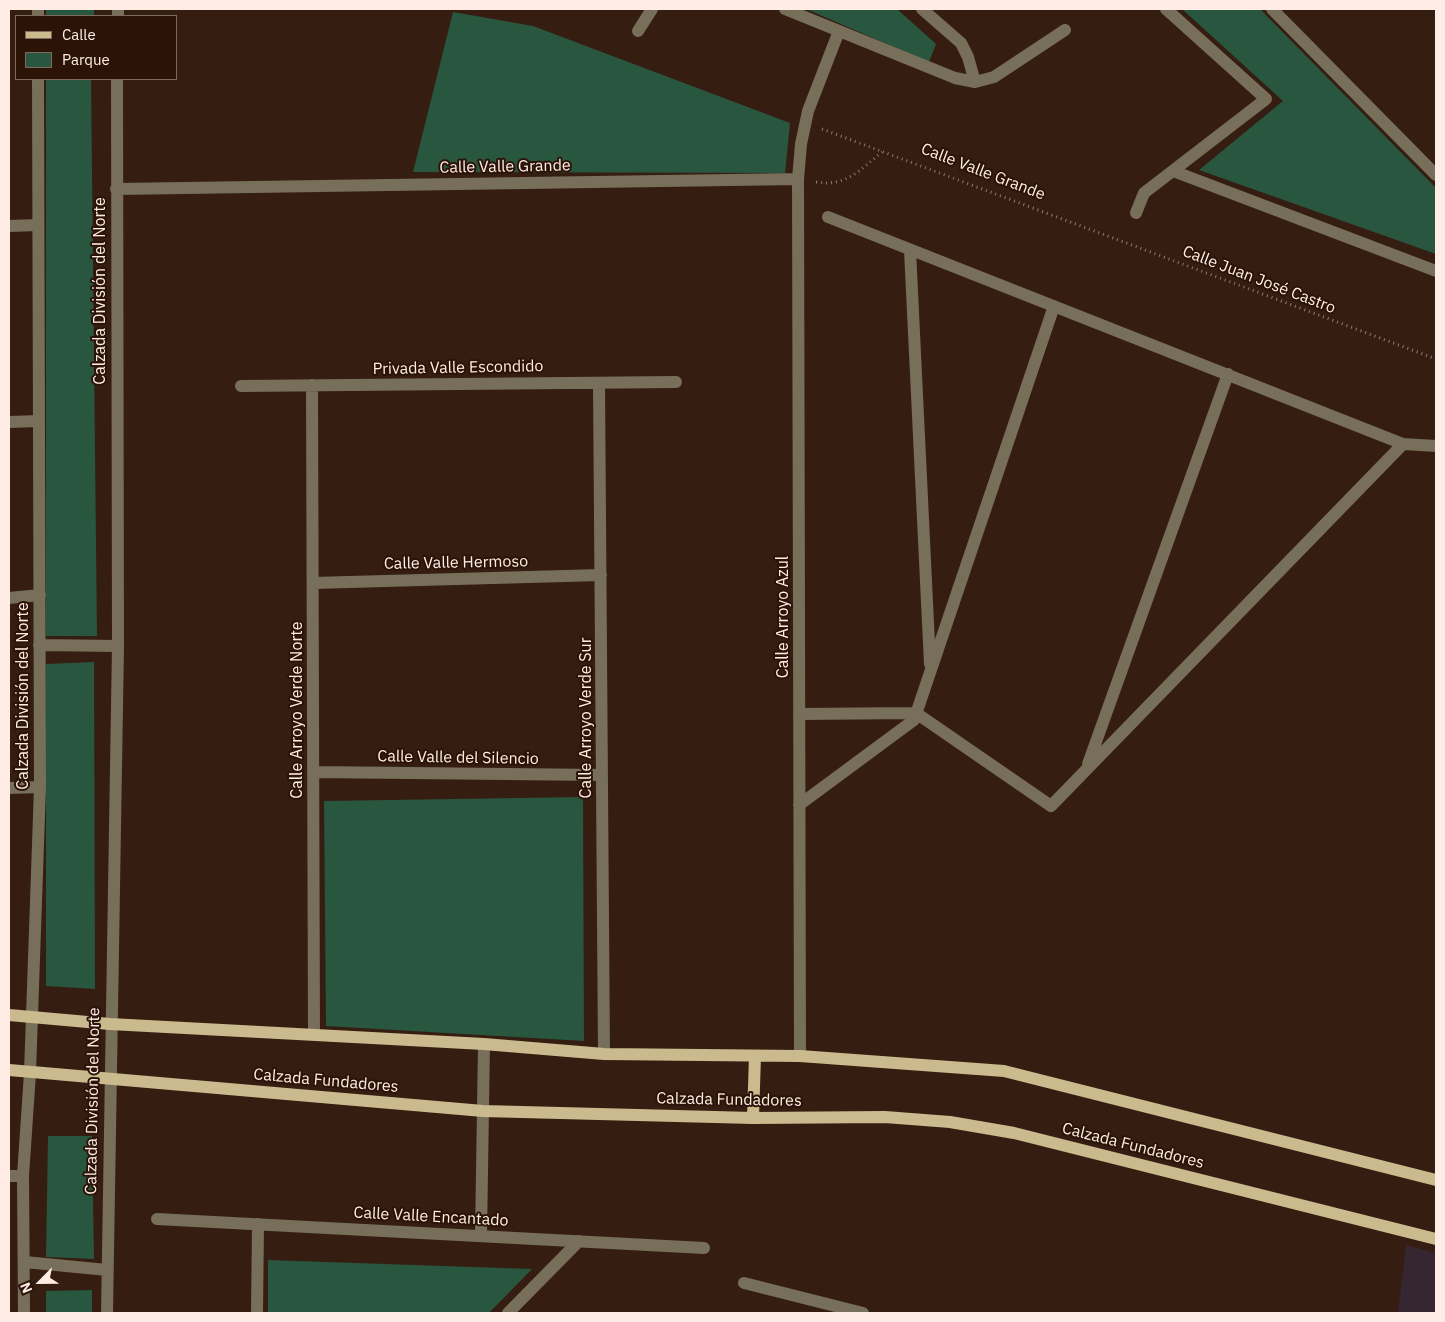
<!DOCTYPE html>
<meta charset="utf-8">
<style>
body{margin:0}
#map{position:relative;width:1445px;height:1322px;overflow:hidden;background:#361d11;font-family:"IBM Plex Sans",sans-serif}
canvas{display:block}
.frame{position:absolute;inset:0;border:10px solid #ffede5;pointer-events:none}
.legend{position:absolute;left:15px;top:15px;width:162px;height:65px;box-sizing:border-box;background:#2c1308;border:1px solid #806a60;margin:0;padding:6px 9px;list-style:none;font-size:15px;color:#ffede5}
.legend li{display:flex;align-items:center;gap:10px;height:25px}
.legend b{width:25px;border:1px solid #806a60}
.north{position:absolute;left:15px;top:1257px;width:50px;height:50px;-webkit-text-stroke:4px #2c1308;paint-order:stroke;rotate:247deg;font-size:14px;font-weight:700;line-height:20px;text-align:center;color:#ffede5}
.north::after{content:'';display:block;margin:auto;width:18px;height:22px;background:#ffede5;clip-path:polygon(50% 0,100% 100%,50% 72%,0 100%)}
</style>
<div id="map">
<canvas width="1445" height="1322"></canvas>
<div class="frame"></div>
<ul class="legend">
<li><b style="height:6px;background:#cbba8e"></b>Calle</li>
<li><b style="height:14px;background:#28563f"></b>Parque</li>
</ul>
<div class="north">N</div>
</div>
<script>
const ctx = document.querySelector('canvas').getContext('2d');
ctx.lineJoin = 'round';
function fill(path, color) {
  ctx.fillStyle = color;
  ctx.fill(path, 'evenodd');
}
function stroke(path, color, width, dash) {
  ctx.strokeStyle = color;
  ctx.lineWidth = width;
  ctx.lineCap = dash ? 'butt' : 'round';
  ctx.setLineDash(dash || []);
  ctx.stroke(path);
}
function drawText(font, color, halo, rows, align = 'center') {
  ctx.font = font + ' "IBM Plex Sans",sans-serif';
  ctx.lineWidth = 4;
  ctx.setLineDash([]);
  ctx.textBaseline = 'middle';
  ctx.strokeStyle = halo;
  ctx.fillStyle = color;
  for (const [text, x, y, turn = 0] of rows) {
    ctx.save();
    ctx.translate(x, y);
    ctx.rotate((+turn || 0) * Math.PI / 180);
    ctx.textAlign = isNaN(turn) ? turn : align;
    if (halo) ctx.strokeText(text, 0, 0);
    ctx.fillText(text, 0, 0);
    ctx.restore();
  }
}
const industrial = new Path2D(`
 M1406,1245L1436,1253V1313H1398Z`);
const green = new Path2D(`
 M46,9H94V16H46Z
 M806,9H897L936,44L929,62Z
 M1182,9H1260L1436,188V254L1199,170L1283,101Z
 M453,12L533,26L790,123L785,173L413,172Z
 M91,79L97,636H46V80Z
 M94,662L95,989L46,986V664Z
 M583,797L584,1041L326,1026L324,801Z
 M48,1136H92L94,1259L46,1257Z
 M268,1260L532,1269L489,1313H268Z
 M92,1290V1313H46V1291Z`);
const path = new Path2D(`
 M822,129L1436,359
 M816,182C846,187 860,170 882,152`);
const minor = new Path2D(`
 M38,9V16
 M785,9L955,78L975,82L994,77L1065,30
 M922,9L961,43L968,57L975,82
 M1272,9L1436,175
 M118,16V9
 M638,31L652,9
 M1173,171L1436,271
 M116,189L798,179
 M1136,213L1144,193L1266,99L1166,9
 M828,217L1403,444L1436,446
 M9,226L38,225
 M910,250L930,664
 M599,383L604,1054
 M312,385L314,1034
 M241,386L676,382
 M9,422L39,421
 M313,583L601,575
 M9,598L40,595
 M39,645L118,646
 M799,714L916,713L1051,806L1403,444
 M1088,764L1228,374
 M313,772L602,775
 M9,788L40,787
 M799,805L914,720L1054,306
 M800,1056L798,179L801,144L808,111L839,31
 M9,1176H23
 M157,1219L704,1248
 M481,1236L484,1044
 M25,1262L107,1270
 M744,1283L863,1313
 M24,1313L23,1176L30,1073L40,787L38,79
 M107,1313L118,646L117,79
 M257,1313L258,1224
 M508,1313L579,1241`);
const major = new Path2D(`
 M9,1015L110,1024L484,1044L604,1054L800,1056L1004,1071L1436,1180
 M9,1070L483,1111L753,1118L885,1117L950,1122L1014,1133L1436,1239
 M753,1118L755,1056`);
const streetNames = [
 ["Calle Valle Grande",505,167,-1],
 ["Calle Valle Grande",983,172,21],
 ["Calle Juan José Castro",1259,280,21],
 ["Calzada División del Norte",100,291,-90],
 ["Privada Valle Escondido",458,368,-1],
 ["Calle Valle Hermoso",456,563,-1],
 ["Calle Arroyo Azul",783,617,-90],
 ["Calzada División del Norte",23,696,-90],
 ["Calle Arroyo Verde Norte",297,710,-90],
 ["Calle Arroyo Verde Sur",586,718,-90],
 ["Calle Valle del Silencio",458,758,1],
 ["Calzada Fundadores",326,1081,5],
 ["Calzada Fundadores",729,1100,1],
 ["Calzada División del Norte",93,1101,-89],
 ["Calzada Fundadores",1133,1146,14],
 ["Calle Valle Encantado",431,1217,3]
];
fill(industrial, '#352631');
fill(green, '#28563f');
stroke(path, '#907a70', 3, [1, 4]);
stroke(minor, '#776f5a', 12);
stroke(major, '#cbba8e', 12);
drawText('16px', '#ffede5', '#2c1308', streetNames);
</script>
